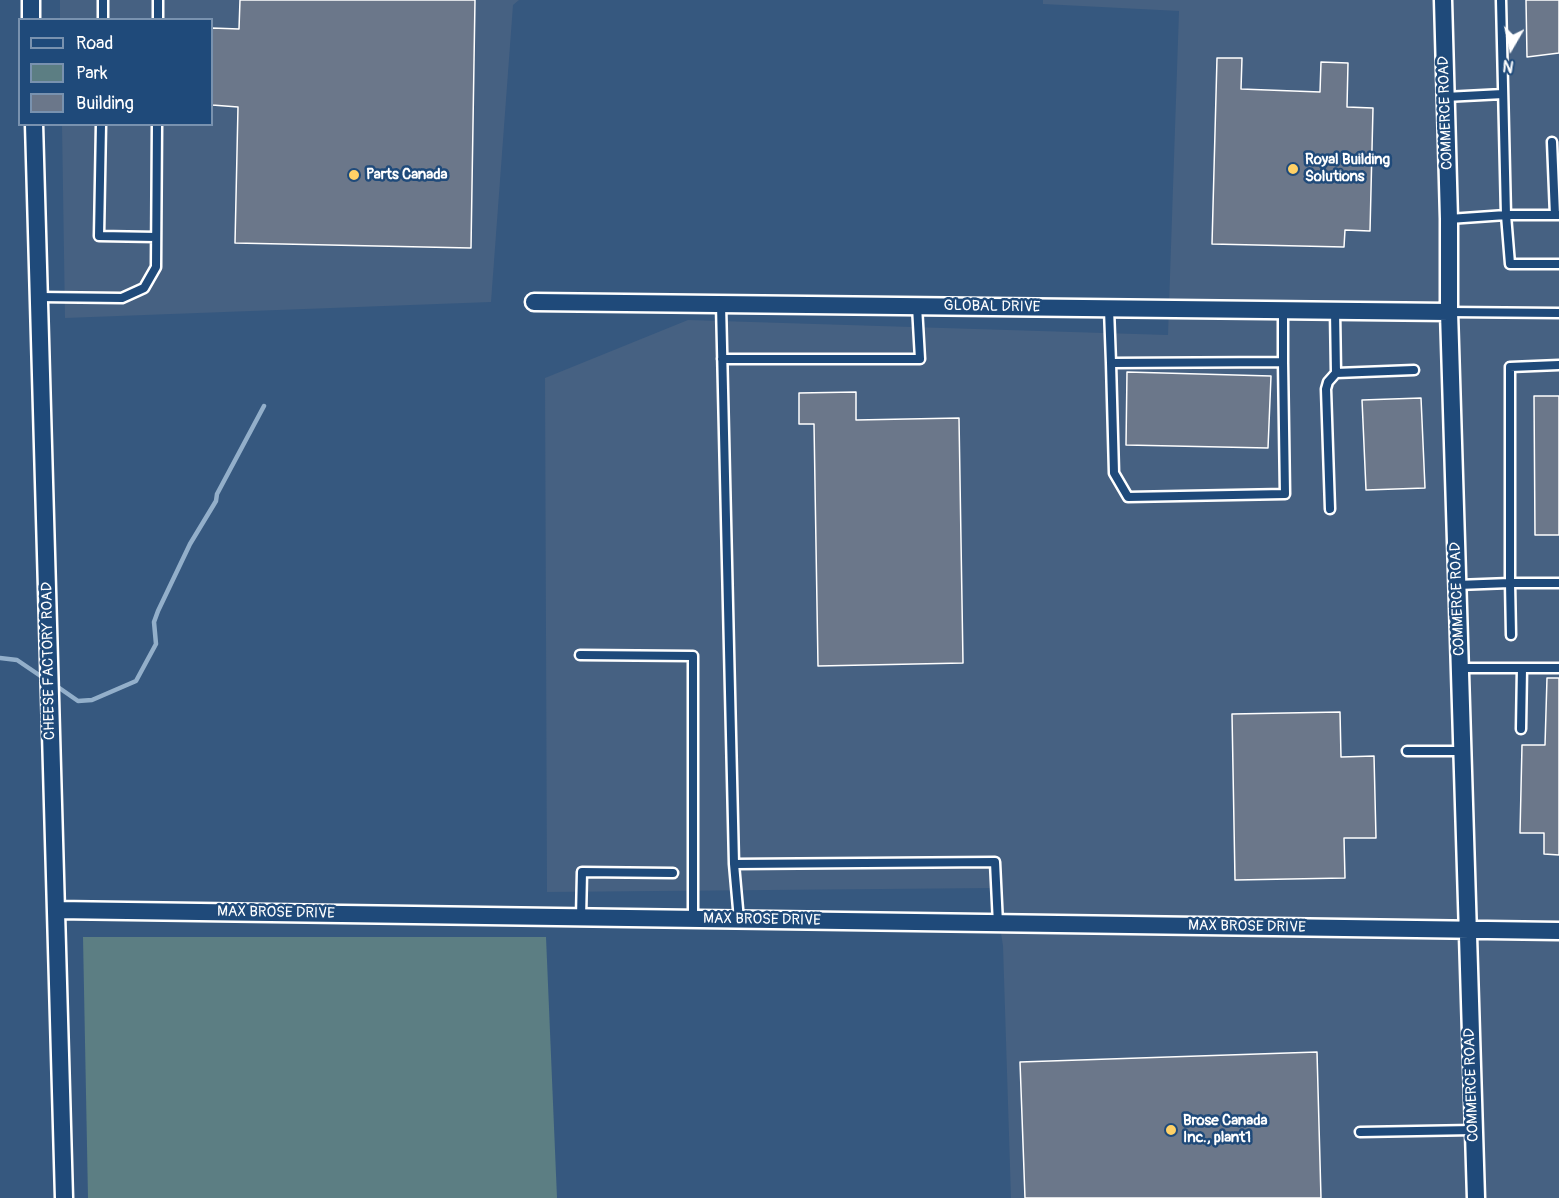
<!DOCTYPE html>
<style>
body{margin:0}
#map{position:relative;width:1559px;height:1198px;overflow:hidden;background:#36587f;font-family:Pangolin,sans-serif}
canvas{display:block}
.legend{position:absolute;left:18px;top:18px;width:195px;height:108px;box-sizing:border-box;background:#1f4a7a;border:2px solid #7992af;margin:0;padding:8px 10px;list-style:none;font-size:18px;color:#fff}
.legend li{display:flex;align-items:center;gap:12px;height:30px}
.legend b{width:30px;border:2px solid #7992af}
.north{position:absolute;left:1481px;top:18px;width:60px;height:60px;-webkit-text-stroke:4px #1f4a7a;paint-order:stroke;rotate:189deg;font-size:16px;font-weight:700;line-height:24px;text-align:center;color:#fff}
.north::after{content:'';display:block;margin:auto;width:21px;height:27px;background:#fff;clip-path:polygon(50% 0,100% 100%,50% 72%,0 100%)}
</style>
<div id="map">
<canvas width="1559" height="1198"></canvas>
<ul class="legend">
<li><b style="height:8px;background:#1f4a7a"></b>Road</li>
<li><b style="height:16px;background:#5c7e83"></b>Park</li>
<li><b style="height:16px;background:#6b778a"></b>Building</li>
</ul>
<div class="north">N</div>
</div>
<script>
const ctx = document.querySelector('canvas').getContext('2d');
ctx.lineJoin = 'round';
function fill(path, color) {
  ctx.fillStyle = color;
  ctx.fill(path, 'evenodd');
}
function stroke(path, color, width, dash) {
  ctx.strokeStyle = color;
  ctx.lineWidth = width;
  ctx.lineCap = dash ? 'butt' : 'round';
  ctx.setLineDash(dash || []);
  ctx.stroke(path);
}
function drawText(font, color, halo, rows, align = 'center') {
  ctx.font = font + ' Pangolin,sans-serif';
  ctx.lineWidth = 5;
  ctx.setLineDash([]);
  ctx.textBaseline = 'middle';
  ctx.strokeStyle = halo;
  ctx.fillStyle = color;
  for (const [text, x, y, turn = 0] of rows) {
    ctx.save();
    ctx.translate(x, y);
    ctx.rotate((+turn || 0) * Math.PI / 180);
    ctx.textAlign = isNaN(turn) ? turn : align;
    if (halo) ctx.strokeText(text, 0, 0);
    ctx.fillText(text, 0, 0);
    ctx.restore();
  }
}
const built = new Path2D(`
 M60,0H519L513,5L491,302L65,318L62,125L212,124V20L60,19Z
 M1043,0H1559V1198H1011L1003,946L994,888L547,892L545,378L688,320L1168,335L1179,11L1043,4Z`);
const green = new Path2D(`
 M83,937H546L557,1198H88Z`);
const stream = new Path2D(`
 M0,658L17,660L45,679
 M55,685L78,701L92,700L136,681L156,644L154,622L158,611L190,544L216,501L217,494L264,406`);
const building = new Path2D(`
 M240,0H475L471,248L235,243L238,107L212,105V28L239,29Z
 M1526,0H1559V53L1527,57Z
 M1217,58H1242L1241,89L1320,92L1321,62L1348,63L1347,107L1373,108L1370,231L1345,230L1344,247L1212,244Z
 M1127,372L1271,376L1268,448L1126,445Z
 M856,392V420L959,418L963,663L818,666L814,424H799V393Z
 M1534,396H1559V535H1535Z
 M1421,398L1425,488L1366,490L1362,400Z
 M1547,678H1559V855L1544,854V833H1520L1522,745H1545Z
 M1340,712L1341,757L1374,756L1376,838H1344L1345,878L1235,880L1232,714Z
 M1317,1052L1321,1198H1025L1020,1062Z`);
const lane = new Path2D(`
 M103,20V0
 M158,20V0
 M1445,97L1503,94
 M101,124L99,236L156,237
 M1552,142L1555,215
 M1559,215H1506L1510,264H1559
 M1449,219L1506,215L1501,0
 M39,297L122,298L144,288L156,267L157,124
 M721,304L734,864L995,862L998,924
 M1109,309L1111,363L1283,362V310
 M1335,311L1336,373L1414,370
 M1449,312L1559,313
 M722,359H920L917,306
 M1111,363L1114,473L1128,497L1285,494L1283,362
 M1559,365L1510,367V583H1559
 M1330,509L1326,389L1328,382L1336,373
 M1457,585L1510,583L1511,635
 M580,655L693,656V919
 M1460,668H1559
 M1521,729L1522,668
 M1407,751H1462
 M734,864L739,920
 M581,918L582,872L673,873
 M1360,1132L1474,1130`);
const street = new Path2D(`
 M31,0V20
 M1443,0L1449,219V312L1476,1198
 M34,124L64,1198
 M534,302L1449,312
 M56,910L1559,931`);
const markers = [
 [1293,169,6,"#ffd166"],
 [354,175,6,"#ffd166"],
 [1171,1130,6,"#ffd166"]
];
const streetNames = [
 ["COMMERCE ROAD",1446,113,-92],
 ["GLOBAL DRIVE",992,307,1],
 ["COMMERCE ROAD",1458,599,-92],
 ["CHEESE FACTORY ROAD",49,661,-91],
 ["MAX BROSE DRIVE",276,913,1],
 ["MAX BROSE DRIVE",762,920,1],
 ["MAX BROSE DRIVE",1247,927,1],
 ["COMMERCE ROAD",1472,1085,-92]
];
const poiNames = [
 ["Royal Building",1305,160],
 ["Solutions",1305,177],
 ["Parts Canada",366,175],
 ["Brose Canada",1183,1121],
 ["Inc., plant1",1183,1138]
];
fill(built, '#466182');
fill(green, '#5c7e83');
stroke(stream, '#93afca', 4.5);
fill(building, '#6b778a');
stroke(building, '#fff', 1.5);
stroke(lane, '#fff', 13);
stroke(street, '#fff', 21);
stroke(lane, '#1f4a7a', 8);
stroke(street, '#1f4a7a', 16);
for (const [x, y, r, color] of markers) {
  const dot = new Path2D();
  dot.arc(x, y, r, 0, 2 * Math.PI);
  ctx.fillStyle = color;
  ctx.fill(dot);
  stroke(dot, '#1f4a7a', 2);
}
drawText('15px', '#fff', '#1f4a7a', streetNames);
drawText('bold 15px', '#fff', '#1f4a7a', poiNames, 'left');
</script>
